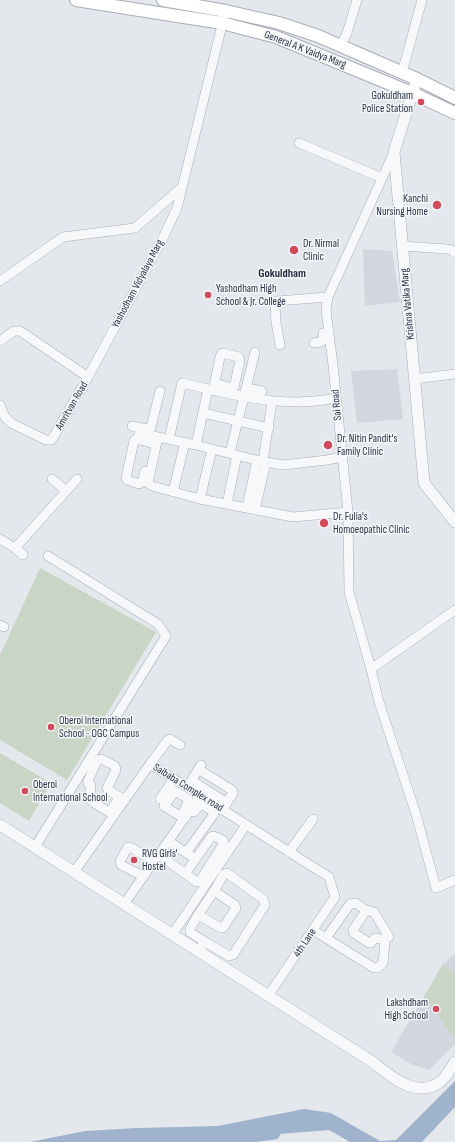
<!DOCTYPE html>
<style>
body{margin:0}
canvas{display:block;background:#e4e7ec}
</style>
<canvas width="455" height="1142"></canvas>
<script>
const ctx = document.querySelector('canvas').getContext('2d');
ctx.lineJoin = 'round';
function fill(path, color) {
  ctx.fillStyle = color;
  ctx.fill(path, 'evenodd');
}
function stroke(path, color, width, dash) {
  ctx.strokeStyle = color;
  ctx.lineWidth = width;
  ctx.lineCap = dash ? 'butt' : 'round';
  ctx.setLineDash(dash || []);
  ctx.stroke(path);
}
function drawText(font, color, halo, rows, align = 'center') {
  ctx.font = font + ' "Sofia Sans Condensed",sans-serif';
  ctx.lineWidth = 3;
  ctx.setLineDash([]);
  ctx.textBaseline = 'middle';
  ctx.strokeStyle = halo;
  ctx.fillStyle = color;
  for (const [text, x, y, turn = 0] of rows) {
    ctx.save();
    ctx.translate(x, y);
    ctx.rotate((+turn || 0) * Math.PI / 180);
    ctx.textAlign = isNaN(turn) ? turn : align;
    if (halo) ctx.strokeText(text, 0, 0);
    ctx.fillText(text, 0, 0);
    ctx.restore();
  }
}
const built = new Path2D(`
 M363,249L392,251L400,302L365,306Z
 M397,369L403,419L357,423L351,371Z
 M455,954V1044L429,1070L411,1064L391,1052L443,964Z`);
const green = new Path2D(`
 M40,568L156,632L67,780L0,740V655Z
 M0,753L51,783L29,821L0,803Z
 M443,964L455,972V1039L424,997Z`);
const water = new Path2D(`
 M455,1081V1107L422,1142H350L329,1130L181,1142H30L85,1131L137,1128L218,1126L304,1109L331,1113L380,1141L396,1140Z`);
const river = new Path2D(`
 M170,1141C205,1142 239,1138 274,1133`);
const minor = new Path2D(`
 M341,45L347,33L357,0
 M402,73L422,0
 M299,143L382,178
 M394,152L328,297L326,310L333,365L348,512L349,592L371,669L379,702L416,814L436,888L455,880
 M402,246L447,249L452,250L455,253
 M0,281L63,237L135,228L182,187
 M0,341L14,331H20L88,377
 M314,343L321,342L323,339V333H329
 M280,345L276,322L275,303L277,301L328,297
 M414,379L455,374
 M246,388L262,391
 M213,391L220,357L222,353L239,357L240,361L234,387L231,388L215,383
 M0,405L5,417L11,423L46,440H51L54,436L88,377L164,236L177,208L224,17
 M203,413L269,428
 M132,426L147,429
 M139,433L196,445L260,461L283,465L327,460L342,457
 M149,435L160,391
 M158,437L148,483L152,486L200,499L293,517L348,512
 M169,439L182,383L208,389
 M196,445L208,389C250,399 293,407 336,398
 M230,453L255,352
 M263,461L272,402
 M145,471L142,482L139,484L127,480L126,478L134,441L136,439L151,443
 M52,479L66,491
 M173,492L185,442
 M200,499L212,449
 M248,502L257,460
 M227,504L237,455
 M255,510L266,462
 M0,539L15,548L77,479
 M15,548L23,555
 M0,625L4,627
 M371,669L455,610
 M150,764L168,740L170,739L180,745
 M203,772L232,790L233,793L222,810
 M194,782L227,803
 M188,786L201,765
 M119,797L111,811L109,812L94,803L89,798L91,786L88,783V781L97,761L101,759L115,766L116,770L107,788L108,790L125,800
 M160,799L174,779
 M184,811L188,802V799L175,791L164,806L180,816L182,814L186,817
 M173,844L191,856
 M35,847L166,636L158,624L48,556
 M289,852L313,819
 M186,853L214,814V812L201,804L194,812
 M159,855C172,864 184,873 197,882L200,881L224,843L223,840L213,836L211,837L185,874
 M74,872L150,764L329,877L335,897L268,996
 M143,876L121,865L120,861L128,847H130L154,861
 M124,904L200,796
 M365,910L374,912L389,937
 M198,915L214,891
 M313,930L374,968H378L383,963L385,942L381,939L375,938L371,943H369L354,933L353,930L365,912V910L356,903L350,904L326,938
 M172,935L246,825
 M198,951L205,942L190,932V929L198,915L221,928H223L236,908L235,905L214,891L224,874L227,873L263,899L265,905L233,955L229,956L205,942`);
const tertiary = new Path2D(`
 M417,79L394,152L424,483L455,522
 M0,825L371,1061C390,1075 415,1100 440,1082C446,1078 451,1068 455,1062`);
const secondary = new Path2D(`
 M76,0L222,23L276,37L412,93L455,113
 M163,0L226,11L279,23L318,36L417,79L455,98`);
const markers = [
 [421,102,4,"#d1495b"],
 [437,205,5,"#d1495b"],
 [294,250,5,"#d1495b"],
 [208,295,4,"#d1495b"],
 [328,445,5,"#d1495b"],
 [324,523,5,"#d1495b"],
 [51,727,4,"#d1495b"],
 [25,791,4,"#d1495b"],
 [134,860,4,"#d1495b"],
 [436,1009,4,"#d1495b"]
];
const streetNames = [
 ["General A K Vaidya Marg",305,50,21],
 ["Yashodham Vidyalaya Marg",138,284,-62],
 ["Krishna Vatika Marg",408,304,-95],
 ["Sai Road",337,405,-95],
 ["Amritvan Road",72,406,-60],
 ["Saibaba Complex road",188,788,32],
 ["4th Lane",305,943,-56]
];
const poiNames = [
 ["Gokuldham",413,96,"right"],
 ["Police Station",413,109,"right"],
 ["Kanchi",428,199,"right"],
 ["Nursing Home",428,212,"right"],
 ["Dr. Nirmal",303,244],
 ["Clinic",303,257],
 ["Yashodham High",216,289],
 ["School & Jr. College",216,302],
 ["Dr. Nitin Pandit's",337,439],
 ["Family Clinic",337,452],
 ["Dr. Fulia's",333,517],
 ["Homoeopathic Clinic",333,530],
 ["Oberoi International",59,721],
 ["School - OGC Campus",59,734],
 ["Oberoi",33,785],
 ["International School",33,798],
 ["RVG Girls'",142,854],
 ["Hostel",142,867],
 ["Lakshdham",428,1003,"right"],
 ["High School",428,1016,"right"]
];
const neighbourhoodNames = [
 ["Gokuldham",282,274]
];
fill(built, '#d2d6de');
fill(green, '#c9d6c5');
fill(water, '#9fb4cc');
stroke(river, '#9fb4cc', 13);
stroke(minor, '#a9aeb7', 10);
stroke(tertiary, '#a9aeb7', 12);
stroke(secondary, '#a9aeb7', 14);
stroke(minor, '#f7f8fa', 9);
stroke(tertiary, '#f7f8fa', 11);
stroke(secondary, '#fff', 12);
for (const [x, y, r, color] of markers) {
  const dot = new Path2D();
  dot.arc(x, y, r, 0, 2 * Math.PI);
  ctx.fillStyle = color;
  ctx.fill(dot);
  stroke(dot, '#f4f6f9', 1.5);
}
drawText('11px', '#2b3445', '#f4f6f9', streetNames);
drawText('11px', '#2b3445', '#f4f6f9', poiNames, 'left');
drawText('bold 12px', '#1d2536', '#f4f6f9', neighbourhoodNames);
</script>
